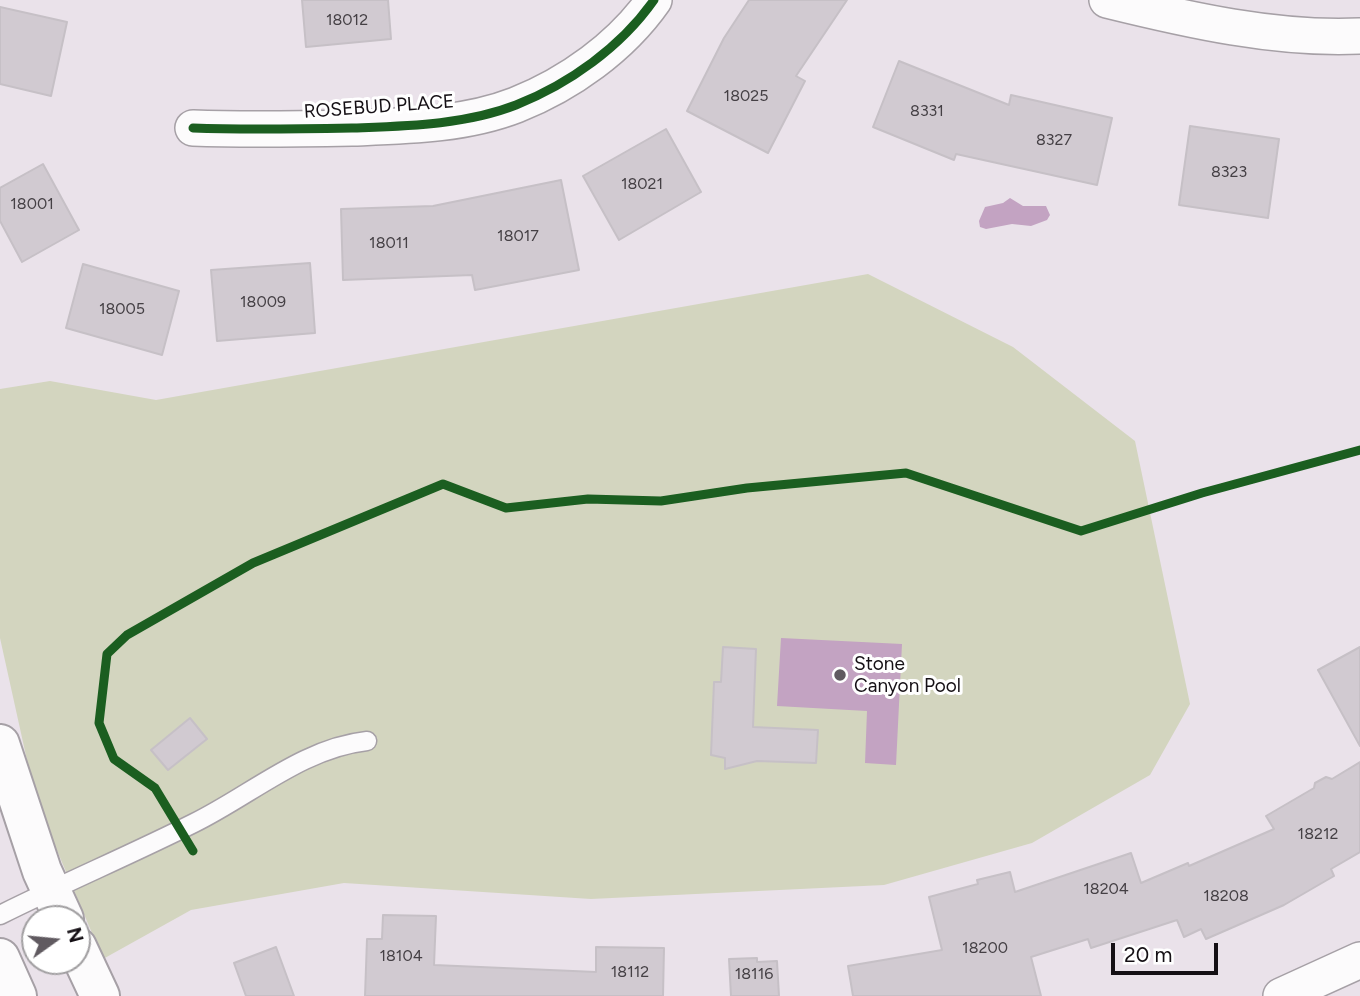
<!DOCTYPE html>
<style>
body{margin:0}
#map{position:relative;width:1360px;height:996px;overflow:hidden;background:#eae2ea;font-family:Figtree,sans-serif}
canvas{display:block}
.north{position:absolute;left:21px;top:905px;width:70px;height:70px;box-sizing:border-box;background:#fff;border:2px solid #a19fa1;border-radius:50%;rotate:75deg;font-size:19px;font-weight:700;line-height:28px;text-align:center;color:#151015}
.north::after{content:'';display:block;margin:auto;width:24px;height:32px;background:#605a60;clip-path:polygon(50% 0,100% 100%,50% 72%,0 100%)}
.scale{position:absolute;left:1111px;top:943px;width:107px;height:32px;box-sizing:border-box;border:4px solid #151015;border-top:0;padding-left:9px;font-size:21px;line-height:24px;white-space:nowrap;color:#151015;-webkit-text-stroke:5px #fff;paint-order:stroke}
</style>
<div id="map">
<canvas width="1360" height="996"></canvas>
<div class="north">N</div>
<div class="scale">20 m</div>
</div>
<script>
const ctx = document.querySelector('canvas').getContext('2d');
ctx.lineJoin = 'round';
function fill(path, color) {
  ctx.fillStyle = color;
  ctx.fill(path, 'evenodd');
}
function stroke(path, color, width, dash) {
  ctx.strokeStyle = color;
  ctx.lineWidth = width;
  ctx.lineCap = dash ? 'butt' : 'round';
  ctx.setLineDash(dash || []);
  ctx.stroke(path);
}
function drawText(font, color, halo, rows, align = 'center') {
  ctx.font = font + ' Figtree,sans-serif';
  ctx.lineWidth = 6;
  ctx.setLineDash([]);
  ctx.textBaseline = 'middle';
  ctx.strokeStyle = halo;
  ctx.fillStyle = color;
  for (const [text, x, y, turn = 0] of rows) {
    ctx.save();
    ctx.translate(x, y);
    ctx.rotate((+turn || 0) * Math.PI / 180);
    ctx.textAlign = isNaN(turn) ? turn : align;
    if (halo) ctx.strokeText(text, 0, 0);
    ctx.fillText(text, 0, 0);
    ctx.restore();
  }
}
const green = new Path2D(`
 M868,274L1013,347L1135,441L1190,704L1150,775L1032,843L884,885L591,899L344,883L191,910L103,959L36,801L0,638V389L50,381L156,400Z`);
const water = new Path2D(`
 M1010,198L1023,206H1046L1050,215L1047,220L1031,226L1012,224L986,229L980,227L979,221L985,207L1003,203Z
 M781,638L902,644L896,765L865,763L867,711L777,706Z`);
const building = new Path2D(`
 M302,0H388L391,39L306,47Z
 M749,0H847L796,76L805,81L768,153L687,111L724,38Z
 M0,7L67,22L51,96L0,84Z
 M899,61L1009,105L1011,95L1112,118L1097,185L956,154L954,160L873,127Z
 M1190,126L1279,139L1268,218L1179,205Z
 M666,129L701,192L619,240L583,176Z
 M43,164L79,230L22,262L0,221V188Z
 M561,180L579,270L475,290L472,275L343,280L341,209L433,206Z
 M310,263L315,333L217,341L211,270Z
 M83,264L179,291L162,355L66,328Z
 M723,647L756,649L753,727L818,730L816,763L757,761L725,769V758L711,755L714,682H721Z
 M1360,647V746L1318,670Z
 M190,718L207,739L168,770L151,750Z
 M1360,762V852L1331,869L1334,876L1284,905L1206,939L1201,929L1184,937L1177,920L1091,948L1088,939L1031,957L1041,996H853L848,966L942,950L929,897L978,884L977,880L1010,872L1015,892L1131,853L1141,883L1188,863L1189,866L1274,829L1266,816L1314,788L1315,783L1326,777L1332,779Z
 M383,915L436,916L434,965L596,972V947L664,948L663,996H365L367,939H382Z
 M276,947L294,996H246L234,963Z
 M757,958V962L777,961L779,996H731L729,959Z`);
const service = new Path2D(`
 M0,915C64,883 130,855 194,823C251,795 303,748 367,741`);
const minor = new Path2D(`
 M1107,0C1188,20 1277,40 1360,36
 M193,128C246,130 299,129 353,128C406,126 465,125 516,105C569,84 621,47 654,0
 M1281,996L1360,960`);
const tertiary = new Path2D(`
 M0,744L42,871L64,919
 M77,947L100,996
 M0,958L17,996`);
const cycleway = new Path2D(`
 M193,128C246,130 299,129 353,128C406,126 465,125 516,105C569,84 621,47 654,0
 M193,851L155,788L114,759L99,723L107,654L127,635L253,563L443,484L506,508L588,499L661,501L747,488L906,473L1081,531L1202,493L1360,450`);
const markers = [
 [840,675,7,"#605a60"]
];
const numberNames = [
 ["18012",347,20],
 ["18025",746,96],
 ["8331",927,111],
 ["8327",1054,140],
 ["8323",1229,172],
 ["18021",642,184],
 ["18001",32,204],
 ["18017",518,236],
 ["18011",389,243],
 ["18009",263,302],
 ["18005",122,309],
 ["18212",1318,834],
 ["18204",1106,889],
 ["18208",1226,896],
 ["18200",985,948],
 ["18104",401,956],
 ["18112",630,972],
 ["18116",754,974]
];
const streetNames = [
 ["ROSEBUD PLACE",379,107,-4]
];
const poiNames = [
 ["Stone",854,664],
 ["Canyon Pool",854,686]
];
fill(green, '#d3d5bf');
fill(water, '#c3a3c2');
fill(building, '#d1cad1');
stroke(building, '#c6c0c6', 2);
stroke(service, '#a6a0a6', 21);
stroke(minor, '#a6a0a6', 38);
stroke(tertiary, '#a6a0a6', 42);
stroke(service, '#fcfbfc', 18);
stroke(minor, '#fcfbfc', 35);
stroke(tertiary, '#fcfbfc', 38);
stroke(cycleway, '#1b5e20', 9);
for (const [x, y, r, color] of markers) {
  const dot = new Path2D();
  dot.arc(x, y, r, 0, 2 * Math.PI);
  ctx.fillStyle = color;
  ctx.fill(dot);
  stroke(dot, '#fff', 2.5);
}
drawText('16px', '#454045', null, numberNames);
drawText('19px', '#151015', '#fff', streetNames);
drawText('19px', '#151015', '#fff', poiNames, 'left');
</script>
